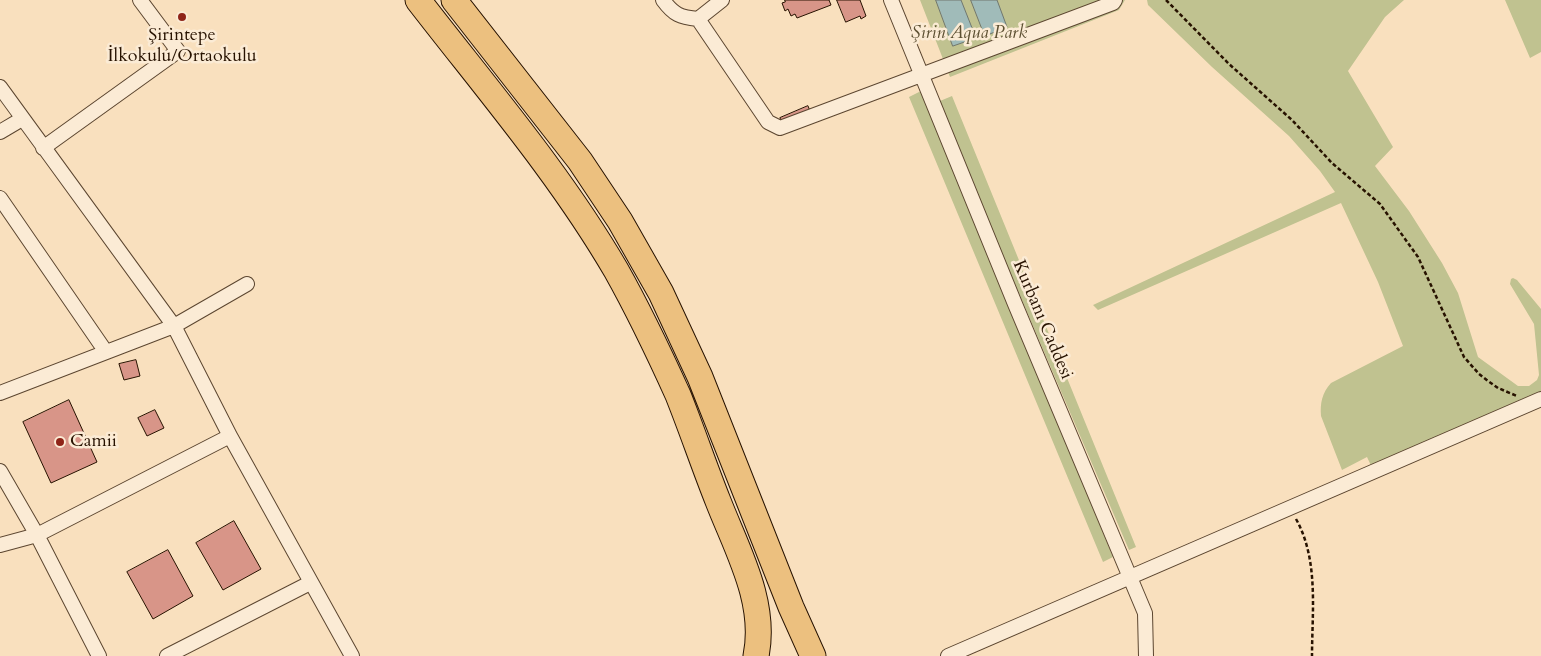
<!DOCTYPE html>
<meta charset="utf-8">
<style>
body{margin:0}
canvas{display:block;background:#f9e0be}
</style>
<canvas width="1541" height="656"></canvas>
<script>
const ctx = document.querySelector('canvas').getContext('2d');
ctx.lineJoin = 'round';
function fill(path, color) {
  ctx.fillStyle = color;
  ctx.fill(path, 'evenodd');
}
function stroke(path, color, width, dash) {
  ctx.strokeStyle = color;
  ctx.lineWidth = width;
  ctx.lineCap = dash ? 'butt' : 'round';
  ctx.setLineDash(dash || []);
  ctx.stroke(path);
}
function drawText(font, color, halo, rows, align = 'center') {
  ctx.font = font + ' Cardo,serif';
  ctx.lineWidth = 5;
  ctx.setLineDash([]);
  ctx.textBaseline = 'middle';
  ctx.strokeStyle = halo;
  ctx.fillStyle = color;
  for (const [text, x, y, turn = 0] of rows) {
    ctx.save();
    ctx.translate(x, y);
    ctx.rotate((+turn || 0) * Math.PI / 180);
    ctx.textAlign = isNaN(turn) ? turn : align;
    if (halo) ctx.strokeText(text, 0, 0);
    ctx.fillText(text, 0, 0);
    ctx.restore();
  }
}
const green = new Path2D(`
 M920,0H1125L1119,10L950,77Z
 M1147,0H1404L1385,17L1348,71L1393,147L1375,166L1409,211L1442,263L1458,293L1478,357L1518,386H1529L1537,380L1539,375L1534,324L1510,284L1511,279L1513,278L1517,280L1541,309V395L1374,472L1367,457L1342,470L1321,416C1320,403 1322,393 1331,383L1403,346L1378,282L1341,203L1098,310L1093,305L1335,192L1320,171L1289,136L1212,67L1148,5Z
 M1505,0H1541V52L1530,58Z
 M921,91L1113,557L1103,562L909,97Z
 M952,96L1136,547L1129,550L1006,263L940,101Z`);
const water = new Path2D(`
 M936,0H961L976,38L953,46Z
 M971,0H997L1007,27L985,36Z`);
const building = new Path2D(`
 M785,0H829L831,5L797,18L795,14L791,16L788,9L785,11L782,3L785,2Z
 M837,0H860L866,16L861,19L860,16L846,22Z
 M808,106L813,118L785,130L780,118Z
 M136,360L140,376L124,380L119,364Z
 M69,400L97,462L51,483L23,422Z
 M155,410L164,428L147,436L138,418Z
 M234,521L261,569L223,590L196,543Z
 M168,550L193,596L153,619L127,572Z`);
const path = new Path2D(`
 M1166,0L1229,64L1292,120L1332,163L1380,204L1418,257L1464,357L1479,374L1488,381L1498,388L1517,396
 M1296,519C1319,560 1312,612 1312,656`);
const street = new Path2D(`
 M663,0C674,15 680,17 698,19
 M722,0L698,19L768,122L780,128L1113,3L1115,0
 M891,0L1015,304L1145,613L1146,656
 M0,87L174,326L247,284
 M0,132L22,119
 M43,148L178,51L140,0
 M0,198L106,352
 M0,393L174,326L230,436L37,535L0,545
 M230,436L352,656
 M0,471L37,535L99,656
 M167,656L310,583
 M948,656L1541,399`);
const highway = new Path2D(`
 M418,0C486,88 560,174 616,270C639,311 659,353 678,395C692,430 704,466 718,501C737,550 767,602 756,656
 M454,0L580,161L620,221L661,293L700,377L791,607L813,656`);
const markers = [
 [182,17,5,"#8f2418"],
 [60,442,5,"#8f2418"]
];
const parkNames = [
 ["Şirin Aqua Park",969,34]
];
const poiNames = [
 ["Şirintepe",182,36],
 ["İlkokulu/Ortaokulu",182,57],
 ["Camii",70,442,"left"]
];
const streetNames = [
 ["Kurbanı Caddesi",1042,320,67]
];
fill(green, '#c0c290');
fill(water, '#a0bbb9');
stroke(water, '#70776f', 1);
fill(building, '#d89588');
stroke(building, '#271200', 1);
stroke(street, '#5c4630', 16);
stroke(highway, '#271200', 27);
stroke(path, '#271200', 2.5, [4, 2.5]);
stroke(street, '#fbebd5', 14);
stroke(highway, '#ecc07f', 25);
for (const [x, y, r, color] of markers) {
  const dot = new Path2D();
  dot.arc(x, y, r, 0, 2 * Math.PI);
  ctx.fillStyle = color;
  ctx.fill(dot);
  stroke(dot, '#fbebd5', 2);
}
drawText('italic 18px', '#5d5032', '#fbebd5', parkNames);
drawText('18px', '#271200', '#fbebd5', poiNames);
drawText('18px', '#271200', '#fbebd5', streetNames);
</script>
